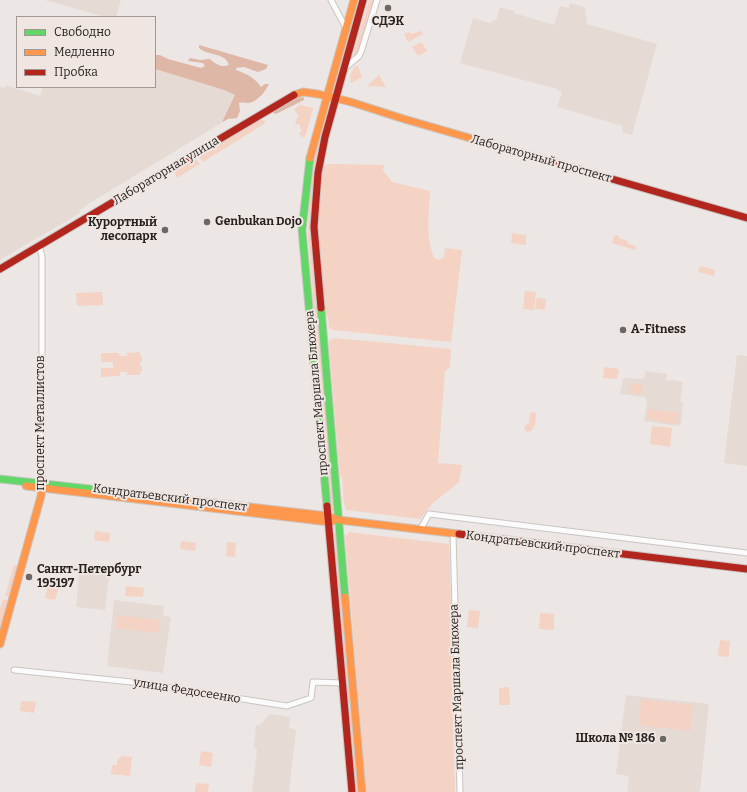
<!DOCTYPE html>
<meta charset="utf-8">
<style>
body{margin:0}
#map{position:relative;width:747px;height:792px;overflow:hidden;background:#ece7e4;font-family:Bitter,serif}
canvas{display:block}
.legend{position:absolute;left:16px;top:16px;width:140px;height:72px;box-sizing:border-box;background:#f0e6e1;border:1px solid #9f9894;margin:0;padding:5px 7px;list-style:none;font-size:12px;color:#252220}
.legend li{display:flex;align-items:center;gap:8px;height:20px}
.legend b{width:20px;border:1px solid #9f9894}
</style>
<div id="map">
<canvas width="747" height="792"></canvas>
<ul class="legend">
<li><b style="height:5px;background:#63d668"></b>Свободно</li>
<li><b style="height:5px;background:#ff974d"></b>Медленно</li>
<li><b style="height:5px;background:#b3261e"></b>Пробка</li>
</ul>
</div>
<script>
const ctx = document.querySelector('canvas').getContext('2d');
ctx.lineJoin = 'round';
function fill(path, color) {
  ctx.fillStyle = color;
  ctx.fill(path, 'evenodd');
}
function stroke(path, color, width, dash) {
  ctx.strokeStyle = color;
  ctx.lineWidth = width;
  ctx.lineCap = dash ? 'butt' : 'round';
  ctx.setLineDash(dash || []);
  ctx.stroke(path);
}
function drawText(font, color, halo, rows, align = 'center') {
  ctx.font = font + ' Bitter,serif';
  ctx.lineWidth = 4;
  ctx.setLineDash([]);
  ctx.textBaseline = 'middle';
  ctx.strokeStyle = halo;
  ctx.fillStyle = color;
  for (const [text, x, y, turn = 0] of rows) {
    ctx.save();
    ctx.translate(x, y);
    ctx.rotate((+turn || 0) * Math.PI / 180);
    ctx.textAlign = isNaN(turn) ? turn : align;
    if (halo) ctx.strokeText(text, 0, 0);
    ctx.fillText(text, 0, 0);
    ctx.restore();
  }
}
const built = new Path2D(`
 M45,0H121L116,17H105Z
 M570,3L585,7L587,24L657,44L632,135L622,132L623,126L557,107L562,92L557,90V89L460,63L473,18L490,23L497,18L500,7L514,11V13L554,25L560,6L569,8Z
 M155,69L224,90L236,95L223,120V122L90,203L79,211L80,213L0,260V87L4,88L6,85L40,96L43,87H155Z
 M737,355L747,356V466L724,463Z
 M645,371L667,374L666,381L673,380L683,382L680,401L683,403L681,424L678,426L644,421L647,402L645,397L620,394L623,379L626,378L643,379L645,377Z
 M80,564L110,567L105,610L76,607Z
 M114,600L164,606L163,616L171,617L163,673L107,666Z
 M626,695L709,704L700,791L698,792H627L629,776L616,774Z
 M270,714L290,717L289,728L296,730L289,792H252L257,750L254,746L256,725H260Z`);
const green = new Path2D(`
 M369,0H374L359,52L356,55L354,56L353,55Z
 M421,31L423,34L408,42L404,34L409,32L411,34Z
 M421,42L427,51L418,56L412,47Z
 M358,66L362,77L351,83L350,76L354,67Z
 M379,75L386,87L367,86Z
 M329,102L330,103L311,235L334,510L332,511L331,510L330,506L308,235L309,204L315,152Z
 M300,105L313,108L305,137C302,138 300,135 299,133L302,130L299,124L295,125L297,118L299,117L294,109Z
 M262,120L266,121L264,124L203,162L198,156L200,154L256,121Z
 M194,157L200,164L177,178L173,168Z
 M333,164L384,165L383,170L392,182L430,191C429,213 425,236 434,258L439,260L444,257L445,248L462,250L451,342L333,330L329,328L328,317L325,316L318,242L319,207L323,169L326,165Z
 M512,233L526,235V245L511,243Z
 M614,235L619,236V238L628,241V244L636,246L635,250L612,243Z
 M700,266L715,270L714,276L698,272Z
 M525,291L536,292L534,310L523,309Z
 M102,292L103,305L77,306L76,293Z
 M537,298L546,299L545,310L535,309Z
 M334,338L451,349L450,367L445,371L438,463L462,465L459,482L433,503L420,519L346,510L344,503L342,477H340L329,345L330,340Z
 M140,352V356H142V362H140V366H142V371L140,372V375H127V372H120V376L101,377V368H113V362H101V353H119V356H127V353Z
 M604,367L619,369L617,379L603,378Z
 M631,383L640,384L643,389L642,394L630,393Z
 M648,409L679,413L678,424L647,419Z
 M533,412L536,414L535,425L531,431L526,432L524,429L525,426L529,423L530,413Z
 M652,426L672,428L670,447L650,444Z
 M95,531L110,533L109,542L94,540Z
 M349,532L449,544L455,724L453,725L455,792H366L345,535H347Z
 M334,534H337L358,792H355Z
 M181,541L196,543L195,551L180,549Z
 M227,542L236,543L235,557L226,556Z
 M14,565L18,566L9,596H5Z
 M49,581L60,584L55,600L45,598Z
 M126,586L144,588L143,597L125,596Z
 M3,599L8,601L1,626H0V609Z
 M469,610L480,611L478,628L467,627Z
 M540,613L554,614V630L539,629Z
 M117,615L160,620L158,633L115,628Z
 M720,640L730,641L729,657L718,656Z
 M509,687L510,705H499V688Z
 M641,699L693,705L690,731L639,725Z
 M21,701L36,702L34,713L20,711Z
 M201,751L213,753L211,767L199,765Z
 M122,756L132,757L130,776L111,774L112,765H117V760Z
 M196,783L209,784L208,792H195Z`);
const forest = new Path2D(`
 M199,45L268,65L266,69L258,72L244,67L236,68V70C247,74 254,77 261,87L265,84H269C265,92 258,101 249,103C245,103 243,102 239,103L240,111L237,118L228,119L223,122V120L235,95L224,90L155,69V55H160L168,59L201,68L205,66L203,63L188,61L190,58L200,60L210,59C216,64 221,68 229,65C225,52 208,56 199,48Z
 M303,97L304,98V100L276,114L273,113L274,111L296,99Z`);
const street = new Path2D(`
 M331,0L346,28
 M345,68L359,56L361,52L377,0
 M39,246L42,256V483
 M420,530L429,514L747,553
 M453,534L460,792
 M14,670L151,684L159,686L287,706L311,698L313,682L343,683`);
const fast = new Path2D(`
 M310,158L302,230L327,506
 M321,308L345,597
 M0,479L189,500`);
const slow = new Path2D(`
 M294,95L303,92L318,94L351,102L404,119L508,149
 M310,158L354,0
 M26,486L329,522L333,521
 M189,500L328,516L339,520L459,534
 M345,597L362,792
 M0,644L41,496L42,484`);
const jam = new Path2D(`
 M508,149L747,218
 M0,269L294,95
 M321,308L314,227L318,173L325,137L363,0
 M327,506L352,792
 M459,534L747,569`);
const markers = [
 [388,8,4,"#6b6765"],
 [207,222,4,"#6b6765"],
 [165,230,4,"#6b6765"],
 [623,330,4,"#6b6765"],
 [29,577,4,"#6b6765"],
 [663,739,4,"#6b6765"]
];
const poiNames = [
 ["СДЭК",388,22,"center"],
 ["Genbukan Dojo",215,222],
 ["Курортный",157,223,"right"],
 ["лесопарк",157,237,"right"],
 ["A-Fitness",631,330],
 ["Санкт-Петербург",37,570],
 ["195197",37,584],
 ["Школа № 186",655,739,"right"]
];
const streetNames = [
 ["Лабораторный проспект",541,159,16],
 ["Лабораторная улица",166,171,-31],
 ["проспект Маршала Блюхера",317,393,-95],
 ["проспект Металлистов",41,423,-90],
 ["Кондратьевский проспект",170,498,7],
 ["Кондратьевский проспект",543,545,7],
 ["проспект Маршала Блюхера",457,687,-92],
 ["улица Федосеенко",187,691,9]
];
fill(built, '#e6dad4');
fill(green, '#f4d2c4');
fill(forest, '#dfb7a6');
stroke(street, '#c9c5c3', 7);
stroke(fast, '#c9c5c3', 9);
stroke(slow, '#c9c5c3', 9);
stroke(jam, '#c9c5c3', 9);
stroke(street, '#fcfbfb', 5);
stroke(fast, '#63d668', 7);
stroke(slow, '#ff974d', 7);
stroke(jam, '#b3261e', 7);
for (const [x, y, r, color] of markers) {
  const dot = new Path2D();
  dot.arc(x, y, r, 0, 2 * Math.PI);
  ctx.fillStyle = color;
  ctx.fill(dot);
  stroke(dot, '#f0e6e1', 1.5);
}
drawText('bold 12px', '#252220', '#f0e6e1', poiNames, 'left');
drawText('12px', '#252220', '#f0e6e1', streetNames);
</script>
